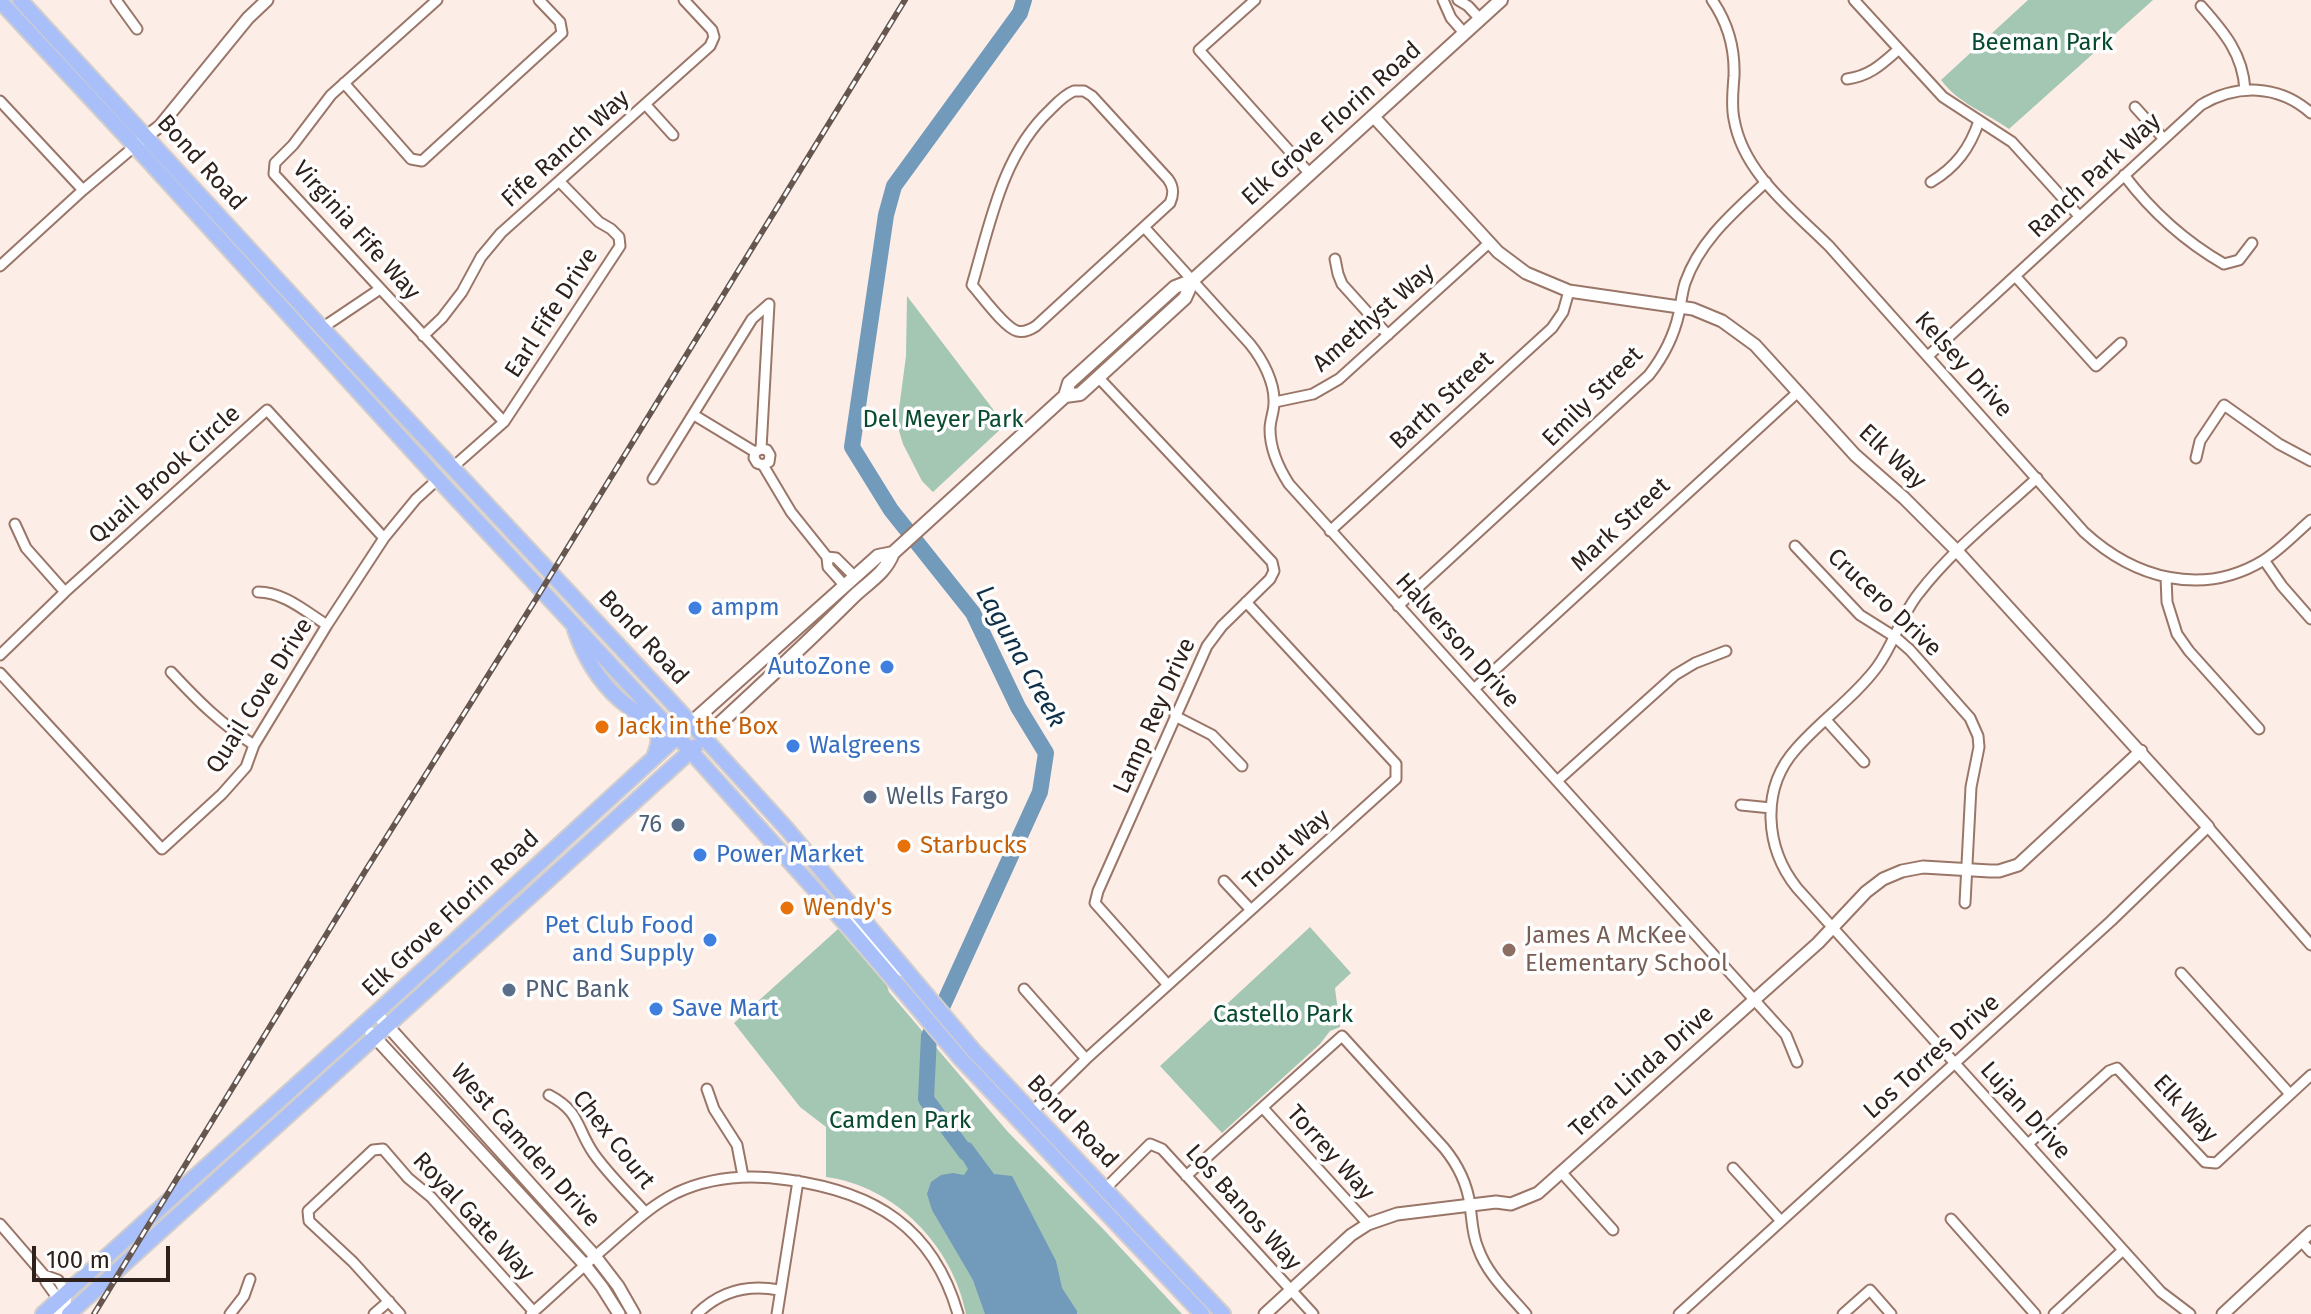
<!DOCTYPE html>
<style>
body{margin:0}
#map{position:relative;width:2311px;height:1314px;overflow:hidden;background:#fdede7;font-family:"Fira Sans",sans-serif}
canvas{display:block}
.scale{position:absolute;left:32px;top:1246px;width:138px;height:36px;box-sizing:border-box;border:4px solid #2e201a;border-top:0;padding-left:10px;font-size:24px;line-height:28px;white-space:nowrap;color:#2e201a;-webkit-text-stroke:6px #fefefe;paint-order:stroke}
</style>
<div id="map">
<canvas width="2311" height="1314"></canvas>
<div class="scale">100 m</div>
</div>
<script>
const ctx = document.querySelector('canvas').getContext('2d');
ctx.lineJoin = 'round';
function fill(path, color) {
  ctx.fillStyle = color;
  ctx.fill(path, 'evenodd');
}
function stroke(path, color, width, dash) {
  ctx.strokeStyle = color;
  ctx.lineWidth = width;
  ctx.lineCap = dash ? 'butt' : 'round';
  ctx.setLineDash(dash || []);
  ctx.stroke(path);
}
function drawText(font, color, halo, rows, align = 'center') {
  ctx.font = font + ' "Fira Sans",sans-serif';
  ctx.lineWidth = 7;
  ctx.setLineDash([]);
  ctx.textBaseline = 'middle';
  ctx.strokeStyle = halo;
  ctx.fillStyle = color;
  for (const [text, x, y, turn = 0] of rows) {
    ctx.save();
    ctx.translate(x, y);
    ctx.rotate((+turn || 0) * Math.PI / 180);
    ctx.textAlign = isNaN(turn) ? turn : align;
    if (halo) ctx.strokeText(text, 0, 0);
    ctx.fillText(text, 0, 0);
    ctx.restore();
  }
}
const green = new Path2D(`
 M2028,0H2153L2009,129C1985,112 1959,104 1941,80Z
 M907,296L1005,425L933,492L922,481L903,444L897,424L906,356Z
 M1310,927L1351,973L1335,988L1340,1027L1330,1031L1320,1044L1222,1133L1160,1066Z
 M838,929L887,986L889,992L1008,1132L1105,1231L1182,1314H966C953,1246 895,1186 826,1177V1127L800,1107L734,1023Z`);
const water = new Path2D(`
 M955,1138L971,1143L994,1174L1012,1176L1056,1261L1062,1288L1077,1311V1314H985L973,1280L932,1210L927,1194L931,1182L941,1175L953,1173L964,1175L968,1169L957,1150Z`);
const river = new Path2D(`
 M966,1153L926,1099L929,1036L1040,792L1046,753L1018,707L973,613L891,510L852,447L886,215L894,186L1020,13L1024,0`);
const minor = new Path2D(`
 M116,0L137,29
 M437,0L331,95L293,145L275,163L274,174L504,422
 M1255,0L1199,50L1310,174
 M1443,0L1451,18L1465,34
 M1458,0L1468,6L1480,19
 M1712,0C1728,23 1735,48 1734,76C1733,91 1731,105 1734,119C1743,173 1793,210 1829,246L2084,532C2134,578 2202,598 2264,560C2281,549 2296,533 2311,520
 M1854,0L1943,97L2012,142L2079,216
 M2201,6C2224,32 2243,54 2245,90
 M1847,79C1870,76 1882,64 1899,49
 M344,83L411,159L422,161L562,33L560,22L539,0
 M1074,91H1084L1092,96L1168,179C1174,187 1174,194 1170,203L1036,326C1030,330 1024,333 1017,331C1004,327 982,296 972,285C990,224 1002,155 1050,110C1057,103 1064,95 1074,91Z
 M0,101L83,190
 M645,104L673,135
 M2135,107L2164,139
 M2124,175C2152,212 2184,241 2224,264L2239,260L2252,243
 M1931,182C1956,167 1970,148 1979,121
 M1144,227L1250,344C1263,360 1275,383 1274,403C1274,412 1270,420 1270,429C1270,449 1278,467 1289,484L1786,1035L1797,1062
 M1335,259L1338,274L1342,284L1388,335
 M0,266L83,190L135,146
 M2016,277L2096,366L2121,343
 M322,328L380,289
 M423,336L442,318L462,292L481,257L501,233L710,46L714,37L712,30L684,0
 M1928,356L2201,105C2237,84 2278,84 2311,113
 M1098,377L1272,562L1274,571L1270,579L1222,626L1207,646L1098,891L1095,903L1168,985
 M1275,402L1313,394L1339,379L1489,243
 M694,415L755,452
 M761,449L767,450L770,455L769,462L763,465L757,463L754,458L755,452L761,449L769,304
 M2196,458L2200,441L2224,405L2279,444L2311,461
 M763,465L791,512L827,557L828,567L845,586
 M453,467L504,422L620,246L619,237L611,229L599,222L560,182
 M2037,478C1997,515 1952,550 1919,593C1901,615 1894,644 1877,667C1854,698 1821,720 1796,749C1760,789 1765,848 1797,888L2161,1292L2190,1314
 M653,479L752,319L769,304
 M15,524L26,548L65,592
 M1330,531L1552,328L1563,312L1569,291
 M1795,546L1860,615L1895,637L1910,650L1970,718L1978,736L1979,747L1971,787L1965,903
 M827,557L836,558L855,577
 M2264,560L2282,586L2311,619
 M2166,577L2167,602L2177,634L2189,651L2259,729
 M258,592C284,592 306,612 327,625
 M1398,606L1649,375C1663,357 1674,336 1679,313C1681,303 1682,293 1685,283C1700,240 1734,212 1766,182
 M0,655L65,592L267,410L384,538
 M171,672C199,702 220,723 254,745
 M0,673L162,849L222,794L246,767L254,745L327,625L384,538L416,499L438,479
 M1474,689L1798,392
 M1175,716L1212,735L1242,766
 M1826,720L1864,762
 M1557,781L1675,675L1695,663L1726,651
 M1741,805L1771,808
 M1224,881L1251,910
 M2181,973L2290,1094
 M1024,989L1086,1059
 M707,1089L714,1109L737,1145L743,1176
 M549,1095C581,1112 576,1128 594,1154C609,1175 628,1193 645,1212
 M1263,1108L1368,1224
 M1032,1112L1086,1059L1396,779V764L1246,602
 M2028,1144L2109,1071L2117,1068L2205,1162L2216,1163L2311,1075
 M1733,1168L1781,1221
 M1562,1173L1613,1230
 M1186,1176L1342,1036L1444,1148C1458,1165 1467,1183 1470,1205C1472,1219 1472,1234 1478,1248C1487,1274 1508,1293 1526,1314
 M1105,1189L1150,1144L1162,1149L1313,1314
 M1951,1219L2035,1314
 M0,1224L44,1275L46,1282L59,1300
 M2301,1241L2311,1252
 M44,1275L58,1280L66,1293
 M230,1314L244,1296L250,1279
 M374,1314L389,1301
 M400,1314L353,1262L309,1221L308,1211L373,1150L383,1149L408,1178L431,1197L534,1312
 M531,1314C557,1291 582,1267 608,1245C630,1226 650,1206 676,1193C712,1176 750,1174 789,1180C874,1192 933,1227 958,1314
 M697,1314C720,1291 748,1284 779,1290
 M777,1314L798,1181
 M1679,1314L2111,921L2208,827L2311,945
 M1843,1314L1870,1290L1891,1314
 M2054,1314L2123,1250`);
const tertiary = new Path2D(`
 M1373,116L1498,252L1526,273L1569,291L1693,309L1722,321L1755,345L1855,455L1904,498L1957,551L2208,827
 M139,142L160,126L248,18L267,0
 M376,1013L595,1256L618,1286L634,1314
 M371,1033L585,1265L602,1287L619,1314
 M1265,1314L1351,1235L1368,1224L1397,1214L1496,1202L1511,1204L1538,1193L1818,943L1866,892L1883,879L1902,871L1923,867L1990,871H1999L2018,865L2141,751
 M2223,1314L2311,1232`);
const secondary = new Path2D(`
 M1065,396L1080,394L1185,298L1193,280
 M691,723L878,556L893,553
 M704,738C754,692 804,646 852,598C867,583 885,574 893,553L1065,396L1069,383L1175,287L1193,280L1501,0
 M849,919L887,960L902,970
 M56,1314L64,1305L66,1293`);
const primary = new Path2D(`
 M20,0L322,328L676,707L786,828L974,1051L1223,1314
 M0,1L135,146L438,479L677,736L851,930L960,1058L1202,1314
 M575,630C584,656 599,681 619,699C628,708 653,721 657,732C660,741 657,749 654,757
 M43,1314L386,1004L682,732
 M69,1314L695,747`);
const rail = new Path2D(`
 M94,1314L364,873L536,599L905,0`);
const markers = [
 [695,608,8,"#3f7fe0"],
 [887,667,8,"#3f7fe0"],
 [602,727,8,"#e8710a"],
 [793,746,8,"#3f7fe0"],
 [870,797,8,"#5c6f8a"],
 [678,825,8,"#5c6f8a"],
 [904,846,8,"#e8710a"],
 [700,855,8,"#3f7fe0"],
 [787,908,8,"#e8710a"],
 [710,940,8,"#3f7fe0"],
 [1509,950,8,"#8d6e63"],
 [509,990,8,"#5c6f8a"],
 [656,1009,8,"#3f7fe0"]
];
const parkNames = [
 ["Beeman Park",2042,43],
 ["Del Meyer Park",943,420],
 ["Castello Park",1283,1015],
 ["Camden Park",900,1121]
];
const streetNames = [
 ["Elk Grove Florin Road",1332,124,-42],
 ["Fife Ranch Way",566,149,-42],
 ["Bond Road",201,163,48],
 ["Ranch Park Way",2095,176,-43],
 ["Virginia Fife Way",356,231,48],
 ["Earl Fife Drive",552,313,-57],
 ["Amethyst Way",1374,318,-41],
 ["Kelsey Drive",1963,365,48],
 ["Emily Street",1593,397,-45],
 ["Barth Street",1442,401,-43],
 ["Elk Way",1892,457,43],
 ["Quail Brook Circle",165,475,-42],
 ["Mark Street",1621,525,-43],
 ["Crucero Drive",1884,603,43],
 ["Bond Road",643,638,47],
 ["Halverson Drive",1457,641,48],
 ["Quail Cove Drive",260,696,-58],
 ["Lamp Rey Drive",1155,716,-66],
 ["Trout Way",1287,850,-42],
 ["Elk Grove Florin Road",451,914,-43],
 ["Los Torres Drive",1932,1057,-42],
 ["Terra Linda Drive",1642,1072,-42],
 ["Elk Way",2185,1109,47],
 ["Lujan Drive",2025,1111,48],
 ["Bond Road",1072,1122,46],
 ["Chex Court",613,1140,52],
 ["West Camden Drive",525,1146,48],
 ["Torrey Way",1330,1153,48],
 ["Los Banos Way",1243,1208,48],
 ["Royal Gate Way",473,1217,47]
];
const shopNames = [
 ["ampm",711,608],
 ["AutoZone",871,667,"right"],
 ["Walgreens",809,746],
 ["Power Market",716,855],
 ["Pet Club Food",694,926,"right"],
 ["and Supply",694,954,"right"],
 ["Save Mart",672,1009]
];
const foodNames = [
 ["Jack in the Box",618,727],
 ["Starbucks",920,846],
 ["Wendy's",803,908]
];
const serviceNames = [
 ["Wells Fargo",886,797],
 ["76",662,825,"right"],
 ["PNC Bank",525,990]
];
const educationNames = [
 ["James A McKee",1525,936],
 ["Elementary School",1525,964]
];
const waterNames = [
 ["Laguna Creek",1020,657,61]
];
fill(green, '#a4c7b3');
fill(water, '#719abb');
stroke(river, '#719abb', 16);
stroke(minor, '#9a7668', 13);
stroke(tertiary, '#9a7668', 15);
stroke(secondary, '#9a7668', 16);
stroke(primary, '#d1cecd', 18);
stroke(minor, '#fff', 9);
stroke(tertiary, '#fff', 11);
stroke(secondary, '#fff', 12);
stroke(primary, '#a9bff9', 14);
stroke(rail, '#655650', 6);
stroke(rail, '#fefefe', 3, [9]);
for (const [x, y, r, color] of markers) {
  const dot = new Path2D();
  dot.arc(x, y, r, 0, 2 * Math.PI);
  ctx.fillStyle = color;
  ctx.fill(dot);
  stroke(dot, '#fefefe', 3);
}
drawText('24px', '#074a30', '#fefefe', parkNames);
drawText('24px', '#2e201a', '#fefefe', streetNames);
drawText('24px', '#366cbe', '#fefefe', shopNames, 'left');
drawText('24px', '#c56008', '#fefefe', foodNames, 'left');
drawText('24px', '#4e5e75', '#fefefe', serviceNames, 'left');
drawText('24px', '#785e54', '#fefefe', educationNames, 'left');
drawText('italic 26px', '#0e2f47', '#fefefe', waterNames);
</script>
